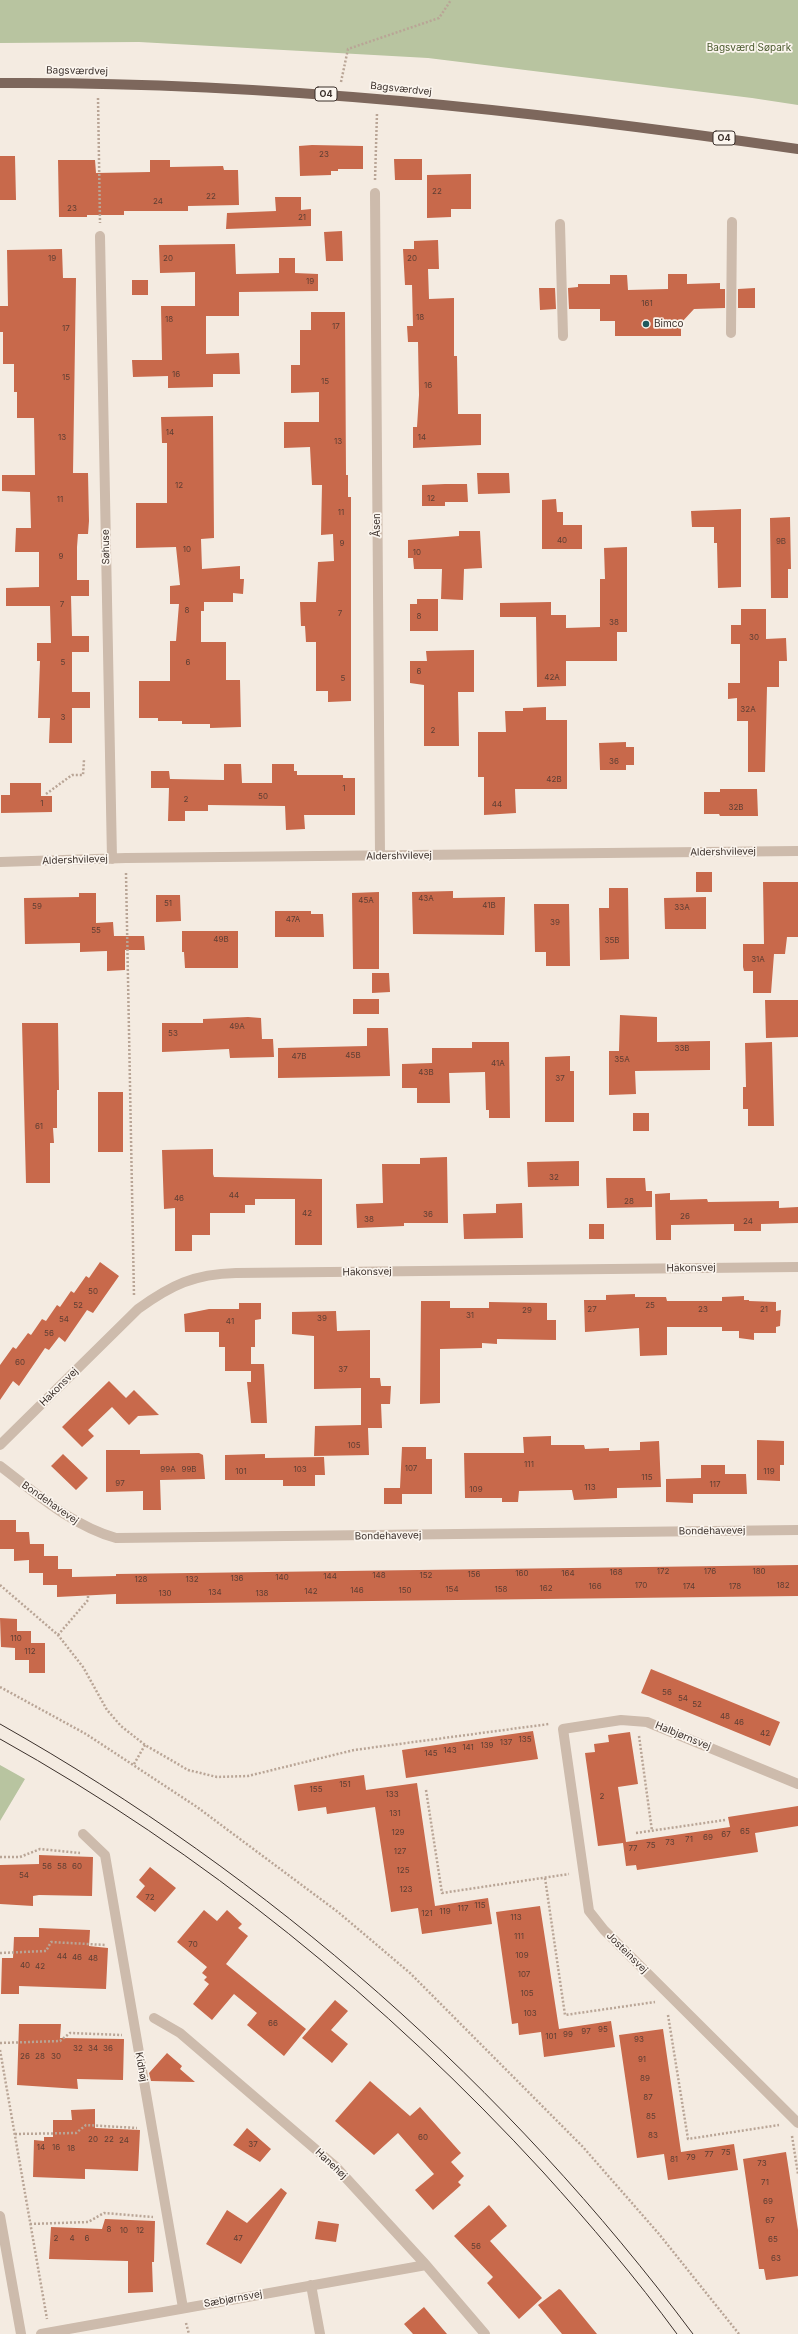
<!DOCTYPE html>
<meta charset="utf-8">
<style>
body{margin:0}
canvas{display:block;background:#f4ebe1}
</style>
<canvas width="798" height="2334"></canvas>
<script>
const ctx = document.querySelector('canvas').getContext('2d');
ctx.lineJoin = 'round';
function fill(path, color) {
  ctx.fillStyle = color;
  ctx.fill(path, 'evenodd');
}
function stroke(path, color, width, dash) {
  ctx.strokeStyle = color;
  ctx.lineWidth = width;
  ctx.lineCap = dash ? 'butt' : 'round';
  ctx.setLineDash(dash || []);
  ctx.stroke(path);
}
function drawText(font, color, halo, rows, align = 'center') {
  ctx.font = font + ' Inter,sans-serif';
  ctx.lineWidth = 3.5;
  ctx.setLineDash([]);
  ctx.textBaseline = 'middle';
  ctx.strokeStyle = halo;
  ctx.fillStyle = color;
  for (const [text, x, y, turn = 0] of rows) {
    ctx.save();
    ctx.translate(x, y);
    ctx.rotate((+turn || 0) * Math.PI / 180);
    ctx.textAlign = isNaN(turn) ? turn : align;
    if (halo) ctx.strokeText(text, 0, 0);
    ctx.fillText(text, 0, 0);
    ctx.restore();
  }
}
const green = new Path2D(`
 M0,0H798V105L752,98L428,58L139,42L0,43Z
 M0,1765L25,1779L0,1821Z`);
const building = new Path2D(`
 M312,145L363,146V169H338V171H331V175L300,176L299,146Z
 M0,156H15L16,200H0Z
 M394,159H422V180H395Z
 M58,160H95L96,173L150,172V160H170V167L223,166L224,170H238L239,205L188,206V211H124V215H87V217H59Z
 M471,174V209H451V217L427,218V175Z
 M275,197H301V210L311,209V226L226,229L227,213L276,211Z
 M342,231L343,261H326L324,232Z
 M438,240L439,269H428L429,299L454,298V356H457L458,414H481V445L413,448V427H417L419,395L418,342H408L407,326H413L412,285H405L403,249H414V241Z
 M235,244L236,274L279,273V258H295V273L318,274V291L239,292V316H206V354L239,353L240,374H213V387L168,388V376L133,377L132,360H162L161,306H195V272L160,273L159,245Z
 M62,249L63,278H76L73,473H88L89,521L88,534H78L77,547V580H89V596H71L72,636H89V652H72V692H90V708H72V743H49L50,718H38L40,661H37V643H51L50,606H6V588L39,587V552H15L16,528H31L30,492L2,491V475H35L34,418H17V392H14V364H3V332H0V306H8L7,250Z
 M668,274H687V284L720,283V289H725V308L694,309L681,323V336H615V321H600V309H569L568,288L578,287V284H610V275H627L628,290L668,289Z
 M132,280H148V295H132Z
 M539,288H555L556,309L540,310Z
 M755,288V308H738V289Z
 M311,312H345L346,475H348V497H351V701L328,702V691H316V642H306L305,626H301L300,602H316L318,562L334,561L333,534L321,535L322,485H312L310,447L284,448V422H319V392L291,393V365H300V330H311Z
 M213,416L214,538L201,539L202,569L240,566V579H244L243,594L233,593V602H204V611H201V642H226V680H240L241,727L210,728V724H182V721H158V718H139V681H170V641H176L179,604H170V586L180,585L176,547L136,548V503H167V443H162L161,417Z
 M477,473H509L510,493L478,494Z
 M445,484H467L468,502H445V506H422V485Z
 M556,499L557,512H563V525H582V549H542V500Z
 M741,509V587L718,588L717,543H714V527H692L691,511Z
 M790,517L791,569H788V598H771L770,518Z
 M459,531H480L482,568L464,569L463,600L441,599L442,569H414L413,558H408V540L459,536Z
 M627,547V632H617V661H566V686L537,687L536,617H500V603L551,602V615H566V628L600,627V579H605L604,548Z
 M417,599H438V631H410V604H417Z
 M741,609H766V639L786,638L787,661H779V687H767L765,772H748V721H737V698L728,699V683H740V644H731V625H741Z
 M474,650V692H458L459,746H424V685L410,683V661H427L426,651Z
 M546,707V720H567V789H515L516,813L484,815V777H478V732H506L505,711H523V708Z
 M626,742V747H634V765H626V770H600L599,743Z
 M224,764H241L242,783H272V764H294V771H297V775H343V778H355V815H304L305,829L286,830L285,806L208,805V811H185V821H168L169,788H151V771H169L170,779L224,780Z
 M10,783H41V796H52V812L1,813V795H10Z
 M720,789H757L758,816H720L719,814H704V792H720Z
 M696,872H712V892H696Z
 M763,882H798V937H787L785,954H774L771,993H753V971H744L743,967V944H764Z
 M609,888H628L629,959L600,960L599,908H609Z
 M453,891V898L505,897L504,935L413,934L412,892Z
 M379,892V969H353L352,893Z
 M79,893H96V923L113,922L114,936H144L145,950H125V970L107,971V951L80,952V943L25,944L24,898L79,897Z
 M156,895H180L181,921L156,922Z
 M706,897V929H665L664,898Z
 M534,904H569L570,966H546V952H535Z
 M275,911H311V914H323L324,937H275Z
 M182,931H238V968H185L184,952H182Z
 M372,973H389L390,992L372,993Z
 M353,999H379V1014H353Z
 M765,1000H798V1037L766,1038Z
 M620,1015L657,1017V1042L710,1041V1070L635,1071L636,1094L609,1095V1051H619Z
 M248,1017L261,1018L262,1039H273L274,1057L230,1058L229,1049L162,1052V1023H203V1019Z
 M22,1023H58L59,1090H57V1128H53L54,1143H50V1183H26Z
 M367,1028H388L390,1076L278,1078V1048L367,1046Z
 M472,1042H509L510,1118H489V1110H486L485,1072L449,1073L450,1103H417V1088H402V1064L432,1063V1048H472Z
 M772,1042L774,1126H748V1109H743V1087H746L745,1043Z
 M570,1056V1071H574V1122H545V1057Z
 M98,1092H123V1152H98Z
 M633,1113H649V1131H633Z
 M213,1149V1174L214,1177L322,1179V1245H295V1199H255V1205H245V1213H210V1235H192V1251H175V1208L164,1209L162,1150Z
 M447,1157L448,1223H404V1226L357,1228L356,1204L383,1203L382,1164H420V1158Z
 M579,1161V1186L528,1187L527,1162Z
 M606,1178H645L646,1191H652V1207L607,1208Z
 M670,1193V1200L707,1199L708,1202L779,1201V1208L798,1207V1223L761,1224V1231H734V1224L671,1225V1240H656L655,1194Z
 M522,1203L523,1238L464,1239L463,1214L496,1213V1204Z
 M589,1224H604V1239H589Z
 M100,1262L119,1276L93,1313L87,1310L65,1342L59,1337L49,1350L45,1348L19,1386L13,1381L0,1400V1365L13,1347L16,1349L28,1333L31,1335L42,1319L46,1321L57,1305L60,1307L71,1291L74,1293L86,1276L89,1278Z
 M635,1294V1297H666L667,1301H722V1297L744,1296V1300H749V1301L776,1302V1311L781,1310L780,1326L776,1327V1333H754V1340L739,1338V1331H722V1327H667V1355L640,1356L639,1328L585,1332L584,1300H606V1295Z
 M421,1301H450V1308H489V1302L547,1303V1320H556V1340L497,1339V1344L482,1343V1348L440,1349V1403L420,1404Z
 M239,1303H261V1319L255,1320V1347H251V1364H264L267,1423H251L247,1382H251V1371H225V1347H219V1332H185L184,1314L209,1309H239Z
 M336,1311L337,1331L370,1330V1378H380L381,1386H391L390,1404H381L382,1428H368L369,1455L314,1456L315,1426L361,1425V1388L314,1389V1336L292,1334V1312Z
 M109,1381L126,1398L134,1390L159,1415L138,1416L129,1425L112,1407L88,1430L94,1436L82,1447L62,1427Z
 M551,1436V1445H584L585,1449L609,1448V1451L640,1450V1442L659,1441L661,1487L617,1488V1498L574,1500L572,1490L519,1491L518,1502H502V1498H465L464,1453H524L523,1437Z
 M757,1440L784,1441V1465H780V1481L757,1480Z
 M402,1447H426V1459H432V1494H402V1504H384V1488H400Z
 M106,1450H140V1454L199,1453L203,1455L205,1479L160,1480L161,1510H143V1491L106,1492Z
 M63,1454L88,1478L76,1490L51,1466Z
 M265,1454V1458L324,1457L325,1475H315V1486H283V1480H225V1455Z
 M701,1465H725V1474H746L747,1494H693V1503L666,1502V1479L701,1478Z
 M0,1520H16V1532H29L30,1544H44V1556H58V1569H72V1577L116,1576V1574L798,1565V1596L116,1604V1594L57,1597V1585H43V1573H29V1560L14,1561V1549H0Z
 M0,1618L17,1619V1631H31V1643H45V1673H29V1660H15V1648L1,1647Z
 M651,1669L780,1722L770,1746L641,1693Z
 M533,1731L538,1759L406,1778L402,1750Z
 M630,1732L638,1784L618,1787L626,1842L730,1827L728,1817L798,1806V1826L755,1833L758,1852L637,1870L636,1865L626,1866L623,1843L598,1846L585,1753L595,1752L594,1744L609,1742L608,1735Z
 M364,1775L366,1790L417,1783L435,1906L488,1898L492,1924L422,1934L418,1908L391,1912L375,1807L327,1814L326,1807L298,1811L294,1785Z
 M39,1855L93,1857L92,1896L39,1895L33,1896V1906L0,1904V1865L39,1864Z
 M150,1867L176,1888L155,1912L136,1897L145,1886L139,1880Z
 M540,1906L559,2029L611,2021L615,2047L544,2057L541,2032L519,2035L518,2023L512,2024L496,1912Z
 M204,1910L217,1921L227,1910L242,1924L238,1928L248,1936L226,1964L306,2029L284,2056L247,2025L257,2013L234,1994L212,2020L193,2004L209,1984L204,1980L207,1977L202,1973L207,1967L177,1942Z
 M39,1928L90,1930L89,1946L108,1948L106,1989L19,1986V1994H1L2,1958H13L14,1937H39Z
 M335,2000L348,2011L331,2030L348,2044L332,2063L302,2038Z
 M19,2024H61L60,2038L124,2039L123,2080L77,2079L78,2089L17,2085Z
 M663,2029L681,2152L734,2144L738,2170L668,2180L664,2154L637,2158L619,2035Z
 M167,2053L182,2066L180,2069L195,2082L151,2081L149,2073Z
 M370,2081L410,2116L420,2107L461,2153L451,2162L464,2176L458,2182L461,2185L433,2210L415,2190L434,2174L398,2133L374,2155L335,2121Z
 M95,2109V2128L140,2130L138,2171L85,2169V2179L33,2177L34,2140L44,2141V2137H53V2120H72L71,2110Z
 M247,2128L271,2149L260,2162L233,2145Z
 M786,2152L798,2230V2276L766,2280L764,2269H759L743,2159Z
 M281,2188L287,2193L241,2264L206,2244L227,2210L247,2223Z
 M489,2205L507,2226L490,2241L542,2298L519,2319L487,2283L493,2277L454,2236Z
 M105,2219L155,2221L154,2262H152L153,2292L128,2293V2261L49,2259L51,2227L102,2229Z
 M318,2221L339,2224L336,2242L315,2239Z
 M559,2289L561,2290L597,2334H562L538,2305Z
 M424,2307L447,2334H413L404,2324Z`);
const path = new Path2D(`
 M341,82L348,49L439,18L451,0
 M98,98L100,223
 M375,180L377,113
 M46,794L72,775H83L84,760
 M126,873L134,1296
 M0,1585L58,1635L83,1667L107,1710L121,1726L145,1745L188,1770L217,1777L248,1776L354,1750L549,1724
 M58,1635L88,1600V1596
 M0,1687L86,1734L197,1807L338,1912L410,1973L583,2147L659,2234L739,2334
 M639,1736L652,1831
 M134,1764L145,1745
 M426,1790L442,1893L569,1874
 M636,1833L725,1820
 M0,1857H20L40,1849L80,1853
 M545,1878L565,2015L655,2002
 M0,1953L46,1951L51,1942L106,1945
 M668,2015L688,2139L779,2125
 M0,2043L60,2041L70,2033L122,2035
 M0,2050L47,2319
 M15,2134L76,2133L86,2125L137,2128
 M792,2136L798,2174
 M30,2224L88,2222L104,2213L153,2217
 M186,2323L189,2334`);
const minor = new Path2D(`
 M375,193L380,856
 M560,224L563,336
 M100,236L112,859
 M731,333L732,222
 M0,862L126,858L798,851
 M0,1445L138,1309C171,1285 194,1274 236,1273L798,1267
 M0,1466C37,1494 71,1525 116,1538L798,1530
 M798,1784L647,1722L621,1720L563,1729L589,1911L604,1930L798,2123
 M83,1834L105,1855L183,2308
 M154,2018L180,2033L335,2166L426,2265L485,2334
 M0,2216L21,2334
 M311,2285L320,2334
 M41,2334L426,2265`);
const major = new Path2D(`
 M0,83C268,81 534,111 798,149`);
const tram = new Path2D(`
 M0,1724C271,1877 507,2085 693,2334
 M0,1739C203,1852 386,2001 543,2172C590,2224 636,2278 677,2334`);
const markers = [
 [646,324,4,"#1f5a5e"]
];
const numberNames = [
 ["23",324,155],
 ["22",437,192],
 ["22",211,197],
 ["24",158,202],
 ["23",72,209],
 ["21",302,218],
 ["19",52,259],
 ["20",168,259],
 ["20",412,259],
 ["19",310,282],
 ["161",647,304],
 ["18",420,318],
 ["18",169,320],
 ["17",336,327],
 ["17",66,329],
 ["16",176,375],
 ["15",66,378],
 ["15",325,382],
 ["16",428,386],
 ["14",170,433],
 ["13",62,438],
 ["14",422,438],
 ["13",338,442],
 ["12",179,486],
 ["12",431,499],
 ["11",60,500],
 ["11",341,513],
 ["40",562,541],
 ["9B",781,542],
 ["9",342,544],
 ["10",187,550],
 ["10",417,553],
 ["9",61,557],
 ["7",62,605],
 ["8",187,611],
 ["7",340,614],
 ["8",419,617],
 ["38",614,623],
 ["30",754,638],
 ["5",63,663],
 ["6",188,663],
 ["6",419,672],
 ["42A",552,678],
 ["5",343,679],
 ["32A",748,710],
 ["3",63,718],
 ["2",433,731],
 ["36",614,762],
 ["42B",554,780],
 ["1",344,789],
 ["50",263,797],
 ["2",186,800],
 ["1",42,804],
 ["44",497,805],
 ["32B",736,808],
 ["43A",426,899],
 ["45A",366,901],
 ["51",168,904],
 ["41B",489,906],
 ["59",37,907],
 ["33A",682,908],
 ["47A",293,920],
 ["39",555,923],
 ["55",96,931],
 ["49B",221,940],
 ["35B",612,941],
 ["31A",758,960],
 ["49A",237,1027],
 ["53",173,1034],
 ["33B",682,1049],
 ["45B",353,1056],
 ["47B",299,1057],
 ["35A",622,1060],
 ["41A",498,1064],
 ["43B",426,1073],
 ["37",560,1079],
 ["61",39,1127],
 ["32",554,1178],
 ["44",234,1196],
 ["46",179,1199],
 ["28",629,1202],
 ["42",307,1214],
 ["36",428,1215],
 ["26",685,1217],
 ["38",369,1220],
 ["24",748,1222],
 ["50",93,1292],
 ["52",78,1306],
 ["25",650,1306],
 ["27",592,1310],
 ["23",703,1310],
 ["21",764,1310],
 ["29",527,1311],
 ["31",470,1316],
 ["39",322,1319],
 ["54",64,1320],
 ["41",230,1322],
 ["56",49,1334],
 ["60",20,1363],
 ["37",343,1370],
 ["105",354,1446],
 ["111",529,1465],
 ["107",411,1469],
 ["99A",168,1470],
 ["99B",189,1470],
 ["103",300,1470],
 ["101",241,1472],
 ["119",769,1472],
 ["115",647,1478],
 ["97",120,1484],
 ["117",715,1485],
 ["113",590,1488],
 ["109",476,1490],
 ["172",663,1572],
 ["176",710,1572],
 ["180",759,1572],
 ["168",616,1573],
 ["160",522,1574],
 ["164",568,1574],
 ["156",474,1575],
 ["148",379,1576],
 ["152",426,1576],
 ["144",330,1577],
 ["140",282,1578],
 ["136",237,1579],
 ["128",141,1580],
 ["132",192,1580],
 ["170",641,1586],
 ["182",783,1586],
 ["166",595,1587],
 ["174",689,1587],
 ["178",735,1587],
 ["162",546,1589],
 ["154",452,1590],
 ["158",501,1590],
 ["146",357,1591],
 ["150",405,1591],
 ["142",311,1592],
 ["134",215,1593],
 ["130",165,1594],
 ["138",262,1594],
 ["110",16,1639],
 ["112",30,1652],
 ["56",667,1693],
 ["54",683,1699],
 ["52",697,1705],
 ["48",725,1717],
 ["46",739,1723],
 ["42",765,1734],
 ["135",525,1740],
 ["137",506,1743],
 ["139",487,1746],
 ["141",468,1748],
 ["143",450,1751],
 ["145",431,1754],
 ["151",345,1785],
 ["155",316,1790],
 ["133",392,1795],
 ["2",602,1797],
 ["131",395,1814],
 ["65",745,1832],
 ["129",398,1833],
 ["67",726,1835],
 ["69",708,1838],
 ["71",689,1840],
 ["73",670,1843],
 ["75",651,1846],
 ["77",633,1849],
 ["127",400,1852],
 ["56",47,1867],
 ["58",62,1867],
 ["60",77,1867],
 ["125",403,1871],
 ["54",24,1876],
 ["123",406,1890],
 ["72",150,1898],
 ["115",480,1906],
 ["117",463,1909],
 ["119",445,1912],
 ["121",427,1914],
 ["113",516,1918],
 ["111",519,1937],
 ["70",193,1945],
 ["109",522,1956],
 ["44",62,1957],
 ["46",77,1958],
 ["48",93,1959],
 ["40",25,1966],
 ["42",40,1967],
 ["107",524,1975],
 ["105",527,1994],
 ["103",530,2014],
 ["66",273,2024],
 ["95",603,2030],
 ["97",586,2032],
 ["99",568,2035],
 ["101",551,2037],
 ["93",639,2040],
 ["32",78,2049],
 ["34",93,2049],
 ["36",108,2049],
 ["26",25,2057],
 ["28",40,2057],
 ["30",56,2057],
 ["91",642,2060],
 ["89",645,2079],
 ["87",648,2098],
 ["85",651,2117],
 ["83",653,2136],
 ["60",423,2138],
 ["20",93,2140],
 ["22",109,2140],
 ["24",124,2141],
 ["37",253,2145],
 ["14",41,2148],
 ["16",56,2148],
 ["18",71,2149],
 ["75",726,2153],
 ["77",709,2155],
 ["79",691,2158],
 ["81",674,2160],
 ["73",762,2164],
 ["71",765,2183],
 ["69",768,2202],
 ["67",770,2221],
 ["8",109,2230],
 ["10",124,2231],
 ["12",140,2231],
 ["2",56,2239],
 ["4",72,2239],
 ["6",87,2239],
 ["47",238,2239],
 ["65",773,2240],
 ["56",476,2247],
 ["63",776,2259]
];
const shields = [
 [326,94,22],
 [724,138,22]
];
const shieldNames = [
 ["O4",326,94],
 ["O4",724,138]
];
const parkNames = [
 ["Bagsværd Søpark",749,48]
];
const streetNames = [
 ["Bagsværdvej",77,71,1],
 ["Bagsværdvej",401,89,6],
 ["Åsen",377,525,-90],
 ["Søhuse",106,547,-91],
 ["Aldershvilevej",723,852,-1],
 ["Aldershvilevej",399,856,-1],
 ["Aldershvilevej",75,860,-2],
 ["Hakonsvej",691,1268,-1],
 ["Hakonsvej",367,1272,-1],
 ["Hakonsvej",59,1387,-45],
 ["Bondehavevej",50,1503,35],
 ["Bondehavevej",712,1531,-1],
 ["Bondehavevej",388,1536,-1],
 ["Halbjørnsvej",683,1736,22],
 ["Josteinsvej",627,1953,45],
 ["Kidhøj",141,2067,80],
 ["Hanehøj",331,2164,43],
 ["Sæbjørnsvej",233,2299,-10]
];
const poiNames = [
 ["Bimco",654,324]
];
fill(green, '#b8c4a0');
fill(building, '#c8694b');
stroke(path, '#b9a596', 2.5, [2, 2]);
stroke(minor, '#cdbbac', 10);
stroke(major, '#7d675c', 10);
stroke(tram, '#3b302b', 1);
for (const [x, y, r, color] of markers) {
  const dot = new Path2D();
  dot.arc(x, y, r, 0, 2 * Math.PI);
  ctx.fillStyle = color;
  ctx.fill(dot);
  stroke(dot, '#fbf5ee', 1.5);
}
drawText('8px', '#5e3e33', null, numberNames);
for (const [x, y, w] of shields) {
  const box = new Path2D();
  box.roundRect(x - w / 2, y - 7, w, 14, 3);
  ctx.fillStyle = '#fbf5ee';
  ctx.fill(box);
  stroke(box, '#3b302b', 1);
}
drawText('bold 9px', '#3b302b', null, shieldNames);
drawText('10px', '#4a5a2e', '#fbf5ee', parkNames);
drawText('10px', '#3b302b', '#fbf5ee', streetNames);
drawText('10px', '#3b302b', '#fbf5ee', poiNames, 'left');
</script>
